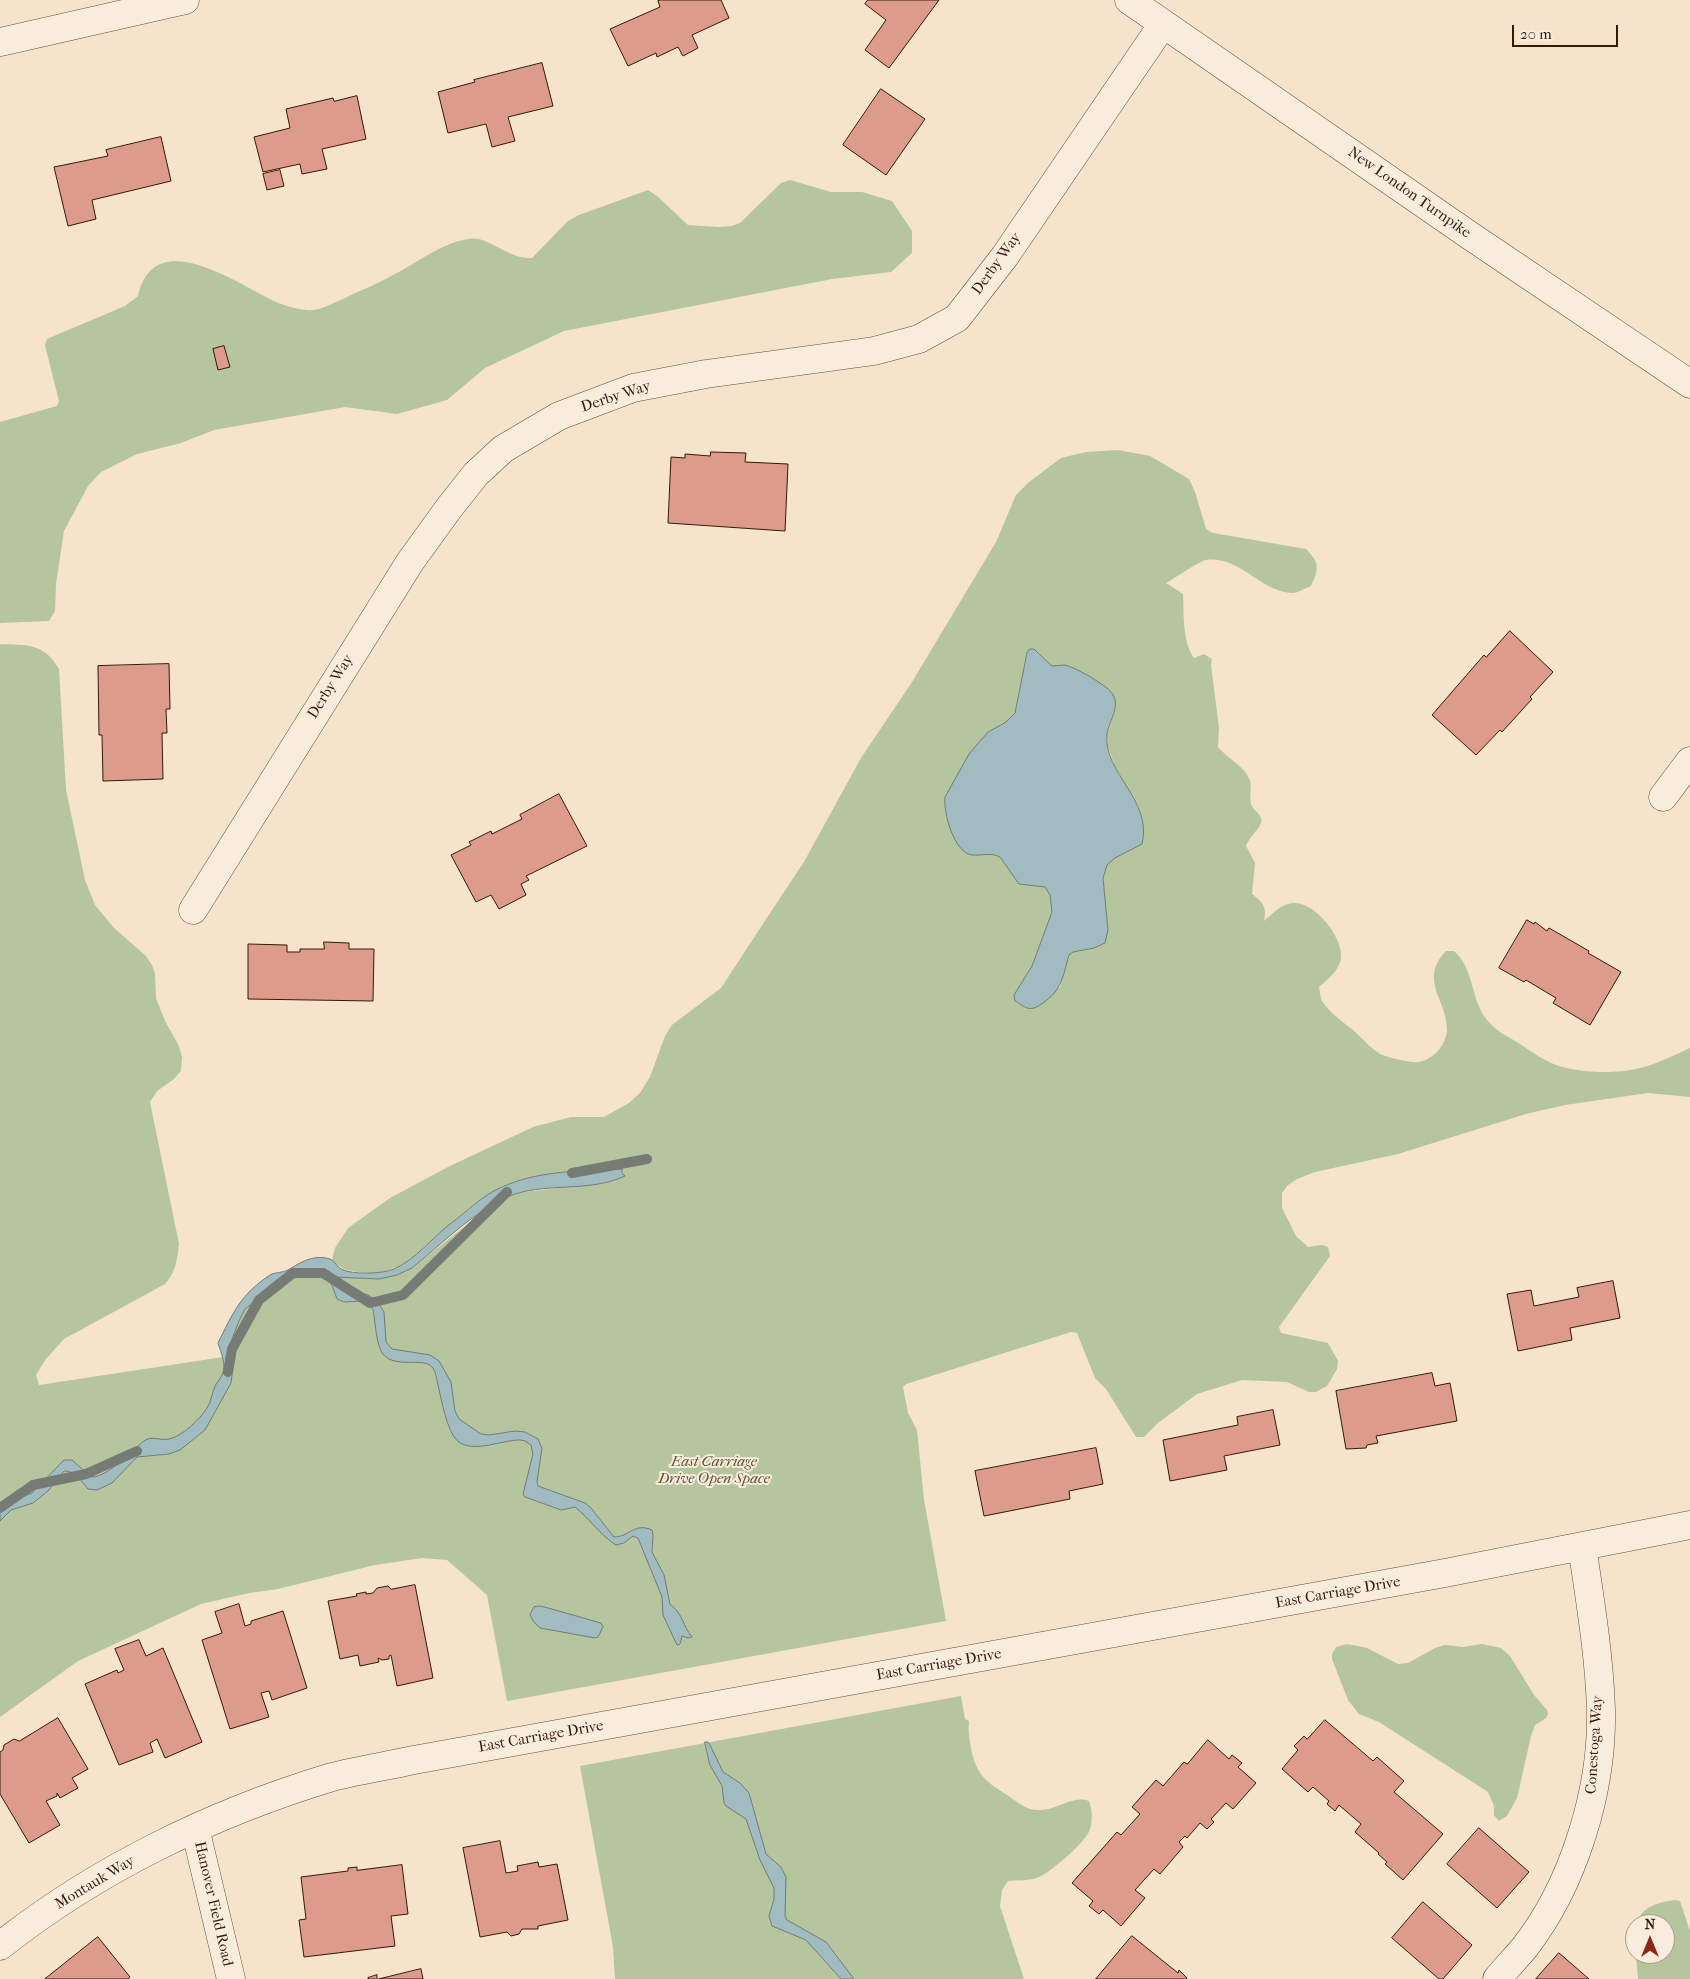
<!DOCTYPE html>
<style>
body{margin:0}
#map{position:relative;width:1690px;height:1979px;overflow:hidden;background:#f5e3cb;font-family:"IM FELL French Canon",serif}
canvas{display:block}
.north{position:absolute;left:1625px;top:1914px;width:50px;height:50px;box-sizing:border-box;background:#f8eddd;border:1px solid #aa9887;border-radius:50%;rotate:0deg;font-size:14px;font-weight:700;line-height:20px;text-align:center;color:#361907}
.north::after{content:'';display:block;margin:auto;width:18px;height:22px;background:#8f2418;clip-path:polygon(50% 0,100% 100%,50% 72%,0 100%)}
.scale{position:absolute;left:1512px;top:25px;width:106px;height:22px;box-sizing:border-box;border:2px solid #361907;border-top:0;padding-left:6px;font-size:15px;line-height:18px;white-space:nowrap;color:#361907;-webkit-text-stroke:4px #f8eddd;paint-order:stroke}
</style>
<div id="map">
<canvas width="1690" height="1979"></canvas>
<div class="north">N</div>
<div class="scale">20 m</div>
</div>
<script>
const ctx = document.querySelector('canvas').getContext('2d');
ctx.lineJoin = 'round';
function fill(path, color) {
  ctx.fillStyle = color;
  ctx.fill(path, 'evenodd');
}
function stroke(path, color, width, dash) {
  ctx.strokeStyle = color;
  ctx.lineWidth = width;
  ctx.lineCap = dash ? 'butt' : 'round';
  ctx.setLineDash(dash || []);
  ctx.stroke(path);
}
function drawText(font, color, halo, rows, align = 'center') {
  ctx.font = font + ' "IM FELL French Canon",serif';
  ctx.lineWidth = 4;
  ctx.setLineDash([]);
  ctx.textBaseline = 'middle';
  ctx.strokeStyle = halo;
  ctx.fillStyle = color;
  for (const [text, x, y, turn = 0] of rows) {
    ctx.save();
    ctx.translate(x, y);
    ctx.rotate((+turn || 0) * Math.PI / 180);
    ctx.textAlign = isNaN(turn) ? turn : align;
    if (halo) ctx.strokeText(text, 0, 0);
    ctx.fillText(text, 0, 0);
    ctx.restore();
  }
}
const green = new Path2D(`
 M790,180L831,192H862L892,201L912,231V253L891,272L832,279L564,331L485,368L447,400L397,414L345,407L214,430L181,443L137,454L101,472L88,486L64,531L56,584L55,611L49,621L0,623V422L57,406L59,401L45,345L47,339L125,306L138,296C154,223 239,285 276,302C285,306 297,309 306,310C319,312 333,303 345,298C361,290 378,284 393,275C417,263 441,243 468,239C489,235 508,260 532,258L568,221L579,215L648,190L657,196L688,225L719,227L732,226L740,223L781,183Z
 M1118,450L1150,456L1189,479L1195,492L1206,529L1213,533L1306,549C1320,563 1319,569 1311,586C1305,588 1298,593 1293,593C1261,593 1240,555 1206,560C1199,561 1174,579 1166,583L1183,594C1184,614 1182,641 1194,658L1204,654L1212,659L1211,665L1219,728L1218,747C1227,758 1246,767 1250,781C1252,788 1249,796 1251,804C1253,811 1264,815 1261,823C1257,832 1249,837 1246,846L1255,863L1252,894C1263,902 1267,907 1264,921C1272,914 1281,904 1293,903C1314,901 1342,936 1341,956C1341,969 1328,979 1319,987C1320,991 1320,997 1322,1001C1329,1012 1343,1022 1353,1030C1362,1038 1372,1050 1382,1055C1388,1057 1414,1064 1419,1062C1434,1059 1446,1045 1447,1030C1448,1001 1418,980 1446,951H1454C1473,967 1471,996 1484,1016C1492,1029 1507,1036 1520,1044C1532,1052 1543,1060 1556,1065C1577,1073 1615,1074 1636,1069C1655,1065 1673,1056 1690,1048V1097L1648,1093L1565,1105L1526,1114L1398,1154L1315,1172L1297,1179L1288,1185L1282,1193V1208L1296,1236L1308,1247L1322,1245L1328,1247L1330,1256L1279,1327L1281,1333L1328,1343L1338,1361L1337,1369L1327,1386L1316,1392H1309L1287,1382L1242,1380L1197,1394L1158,1423L1144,1437H1136L1106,1389L1095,1378L1077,1333L1071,1332L906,1384L903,1387L908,1413L917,1430L924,1500L946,1621L507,1701L487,1595L447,1560L422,1558L375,1565L278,1589L249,1593L201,1604L78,1661L0,1717V644C27,645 44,643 59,669L66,790L85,880L95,905L114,928L146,956L152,965L155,974L156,998L165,1021L179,1046L182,1057L181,1071L174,1079L157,1091L150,1102L179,1244C177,1260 176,1272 165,1284L64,1339L46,1359L36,1375L39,1385L230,1356C229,1342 236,1320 245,1309C255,1298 289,1277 303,1271C309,1268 319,1269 326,1268L337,1299L344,1302L363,1301L373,1309L377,1334L381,1306L368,1295L340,1287L335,1276L379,1279L412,1268L497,1201L523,1192L605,1183L624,1176L622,1169C585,1171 535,1171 501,1187C480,1198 458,1216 440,1233C414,1256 396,1278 358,1272C346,1270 341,1269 332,1260L335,1248L348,1228L390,1198L450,1166L533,1127L571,1117H604L629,1103L640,1093L650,1077L665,1036L672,1025L721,988L805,860L861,758L912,682L996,542L1016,495L1029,482L1061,458L1086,452ZM1034,649L1052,666L1065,665L1091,678L1111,692L1116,706L1107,734L1108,746L1115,767L1139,807L1114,858L1107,864L1103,878L1108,930L1094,948L1073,952L1069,955L1060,987L1026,1008L1015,1001L1014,995L1032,966L1052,912L1050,895L1045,887L1019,884L1000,857L995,854L988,732L1006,722L1015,713L1027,653Z
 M1347,1644L1367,1648L1398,1664L1408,1663L1435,1648L1445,1645L1463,1647L1482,1644L1501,1648L1510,1656L1534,1695L1547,1710L1548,1714L1546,1718L1535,1725L1531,1736L1517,1798L1507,1816L1499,1821L1494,1815V1806L1488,1792L1379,1722L1359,1714L1348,1700L1332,1659V1654L1336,1647Z
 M961,1696L965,1719L969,1721C968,1730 969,1738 971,1748C976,1776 987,1782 1010,1797C1020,1804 1028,1811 1041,1810C1058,1810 1072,1795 1089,1801C1092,1810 1093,1819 1090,1829C1088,1840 1051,1872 1039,1877C1030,1881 1018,1880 1008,1881L1002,1890L1000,1906L1024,1979H615L613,1947L580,1766Z
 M1675,1900L1680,1901L1690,1931V1979H1638L1636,1954H1665V1924H1637C1640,1907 1659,1902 1675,1900Z`);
const water = new Path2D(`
 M1030,649H1034L1052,666C1056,666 1060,665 1064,665C1073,666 1103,683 1110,691C1123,704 1109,720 1107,734C1103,773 1153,800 1142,844L1115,858L1107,865L1103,878L1108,930L1105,943L1094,948L1073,952L1069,955C1063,976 1062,990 1043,1003C1030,1012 1028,1009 1015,1001L1014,995L1032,966L1052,912L1050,895L1045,887L1019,884L1000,857C991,852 981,856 972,855C954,853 943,812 945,797L969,754L988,732L1006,722L1015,713L1027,653Z
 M622,1169V1173L625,1176C593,1191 556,1184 522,1192C483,1202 443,1243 412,1268L397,1275L379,1279L335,1277L340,1287L368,1295L377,1301L384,1312L386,1342L392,1349L430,1355L439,1361L451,1382L455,1411L459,1419L481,1434L489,1435L515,1431L525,1432L538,1439L542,1448L537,1482L538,1486L585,1503L591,1508L614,1537C629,1537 635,1522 652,1530L653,1535L652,1552L664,1575L670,1604C684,1615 682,1625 692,1637L688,1638L682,1636L680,1644L677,1645L663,1615L662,1597L638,1538L633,1536L624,1543L616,1545C600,1535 590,1519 575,1507L561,1510L525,1497L523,1494L533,1454L531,1445C529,1444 527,1442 525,1441C510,1435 469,1459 454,1437C444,1421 440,1391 435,1372C435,1372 432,1366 431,1366C421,1357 391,1370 381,1351C376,1341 375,1320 373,1309L363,1301L344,1302L337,1299L326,1269L304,1270L262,1296L245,1309L239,1321L229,1347L232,1375L231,1383L205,1430L180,1450L169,1454L137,1457L112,1483L97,1490L88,1489C82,1482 74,1470 64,1471L48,1491L33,1503L11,1510L0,1521V1507L4,1503L32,1493L64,1460H72L91,1477C107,1478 131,1451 144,1441C152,1435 160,1441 169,1439C183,1436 200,1419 207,1408C211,1402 212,1393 215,1386C217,1382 221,1378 223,1373C226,1363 221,1353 218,1343C233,1313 240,1295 270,1275C275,1272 282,1273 288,1270C301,1262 314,1254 330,1259C335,1261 337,1267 341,1269C353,1275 382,1274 394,1269C416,1259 431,1239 450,1224C466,1212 483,1195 502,1187C539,1170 583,1171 622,1169Z
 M541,1606L601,1623L603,1627L598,1637L595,1638L540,1628L533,1621L530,1614L534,1607Z
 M705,1742H708L710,1745L723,1772L740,1783L749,1793L766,1854L781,1867L786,1877L785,1916L787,1920L826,1942L854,1979H841L806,1940L772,1926L769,1916L774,1899V1888L760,1860L746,1819L726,1806L724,1803L722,1786L710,1765Z`);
const stream = new Path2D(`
 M572,1173L647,1159
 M228,1372L232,1349L259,1300L293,1273H323L370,1303L403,1295L507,1192
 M0,1508L33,1485L86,1474L137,1451`);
const building = new Path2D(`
 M661,0H721L729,18L692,35L698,48L683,56L678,47L657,57L656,53L628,66L610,29L660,7L658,1Z
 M868,0H939L889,68L865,50L886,20L865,4Z
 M542,63L553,106L508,117L515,141L492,147L486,124L448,133L438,92L475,82L474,80Z
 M881,89L925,119L886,175L843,145Z
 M357,96L366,139L322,149L327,169L302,174L300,164L263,172L254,137L290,128L286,109L333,98L334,101Z
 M161,137L171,181L92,200L96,219L68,226L54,167L108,156L106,150Z
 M280,170L284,186L267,190L263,174Z
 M224,346L230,367L218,370L213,349Z
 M711,452L746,453L745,462L788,464L785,531L668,523L671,457L685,458V454L710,456Z
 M1510,631L1553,672L1530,697L1532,699L1502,732L1500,730L1476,755L1432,715L1484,655L1486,657Z
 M169,664L170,709H166L167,733H162L163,779L103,781L102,735H99L98,666Z
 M559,794L587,846L526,876L529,880L521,884L526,895L499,909L491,895L476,902L451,855L471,845L469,842L491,831L492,834L522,819L520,815Z
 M1527,920L1534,924L1535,922L1547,931L1549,928L1589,951L1588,953L1621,972L1590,1025L1553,1003L1556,998L1526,980L1524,982L1499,968Z
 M324,942L349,943V949H374L373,1001L248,999V944L287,945V952H300V949H324Z
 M1613,1281L1620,1318L1570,1328L1572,1340L1518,1351L1507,1294L1531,1290L1534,1306L1579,1297L1577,1288Z
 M1432,1373L1435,1386L1450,1383L1457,1421L1376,1436L1378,1443L1367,1445L1366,1448L1346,1449L1336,1391Z
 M1273,1410L1280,1445L1224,1456L1227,1470L1170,1481L1163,1440L1238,1425L1237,1417Z
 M1096,1448L1103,1484L1069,1491L1070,1499L984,1516L975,1471Z
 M415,1585L433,1678L397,1686L391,1655L389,1656V1659L382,1660L378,1658L379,1662L360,1666L358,1655L340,1659L328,1601L357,1596L356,1594L366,1592V1594L373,1593L377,1588L388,1586L391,1589Z
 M239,1604L245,1626L251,1624V1621L283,1611L307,1688L272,1700L269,1691L261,1693L269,1717L230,1729L202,1640L222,1633L215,1612Z
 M139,1640L146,1656L163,1648L202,1742L165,1758L157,1739L150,1743L153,1752L119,1765L85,1684L117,1670L118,1673L124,1670L115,1649Z
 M58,1718L88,1769L72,1778L78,1788L60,1798L57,1793V1796L46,1801L60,1825L29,1843L0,1794V1752L3,1750L4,1745L14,1739L19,1741Z
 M1325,1720L1373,1761L1377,1757L1404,1781L1394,1792L1443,1834L1403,1880L1385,1864L1387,1862L1378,1854L1379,1853L1355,1832L1361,1824L1339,1805L1335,1811L1327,1804L1329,1801L1313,1787L1308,1792L1282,1769L1298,1750L1294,1746L1304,1736L1307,1739Z
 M1208,1740L1229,1759L1232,1755L1242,1763L1238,1767L1256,1783L1233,1809L1226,1803L1211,1819L1214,1822L1207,1829L1200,1823L1187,1838L1185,1836L1179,1842L1183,1847L1160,1874L1154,1869L1135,1890L1145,1898L1121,1926L1103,1910L1099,1914L1089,1906L1093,1901L1072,1883L1117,1832L1121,1835L1140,1814L1132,1807L1156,1780L1163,1786L1184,1762L1187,1764Z
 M1479,1828L1529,1872L1497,1908L1447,1864Z
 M500,1841L506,1873L518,1871L517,1866L538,1862L539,1867L557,1864L568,1920L538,1926V1929H522L519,1934L511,1936L507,1932L480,1937L463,1848Z
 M402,1865L408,1914L391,1916L395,1946L304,1957L299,1920L306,1919L301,1877L348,1871V1868L357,1867V1870Z
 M1423,1902L1472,1945L1443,1979H1439L1392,1938Z
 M1132,1936L1178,1973L1179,1970L1187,1978L1186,1979H1096Z
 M98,1937L130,1977L128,1979H45Z
 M1559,1953L1589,1979H1536Z
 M421,1969L423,1979H379Z
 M377,1975V1979H368V1978Z`);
const minor = new Path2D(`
 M0,42L185,0
 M1663,797L1690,761
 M193,910L410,562L449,508L476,474L503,449L559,416L633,388L706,374L874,351L919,339L957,318L1005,256L1163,24
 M195,1828L231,1979
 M0,1946C97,1869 213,1813 332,1777C359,1770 387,1766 414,1760L1445,1573L1690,1525
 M1497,1979C1506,1968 1516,1958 1525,1947C1574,1884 1603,1789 1601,1709C1599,1654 1590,1600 1582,1546`);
const tertiary = new Path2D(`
 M1129,0L1469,235L1690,384`);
const streetNames = [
 ["New London Turnpike",1409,193,35],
 ["Derby Way",997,264,-54],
 ["Derby Way",616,397,-18],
 ["Derby Way",331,687,-58],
 ["East Carriage Drive",1338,1593,-10],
 ["East Carriage Drive",939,1665,-10],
 ["East Carriage Drive",541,1737,-10],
 ["Conestoga Way",1595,1745,-86],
 ["Montauk Way",95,1883,-31],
 ["Hanover Field Road",213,1904,77]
];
const parkNames = [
 ["East Carriage",714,1462],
 ["Drive Open Space",714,1479]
];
fill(green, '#b5c59d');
fill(water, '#a0bcc0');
stroke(water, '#767b76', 1);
stroke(stream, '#767b76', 10);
fill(building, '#dd9b8c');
stroke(building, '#361907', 1);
stroke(minor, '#664c38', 29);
stroke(tertiary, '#664c38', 29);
stroke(minor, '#f8eddd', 28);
stroke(tertiary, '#f8eddd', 28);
drawText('15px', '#361907', '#f8eddd', streetNames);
drawText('italic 15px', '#5c4d34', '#f8eddd', parkNames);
</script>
